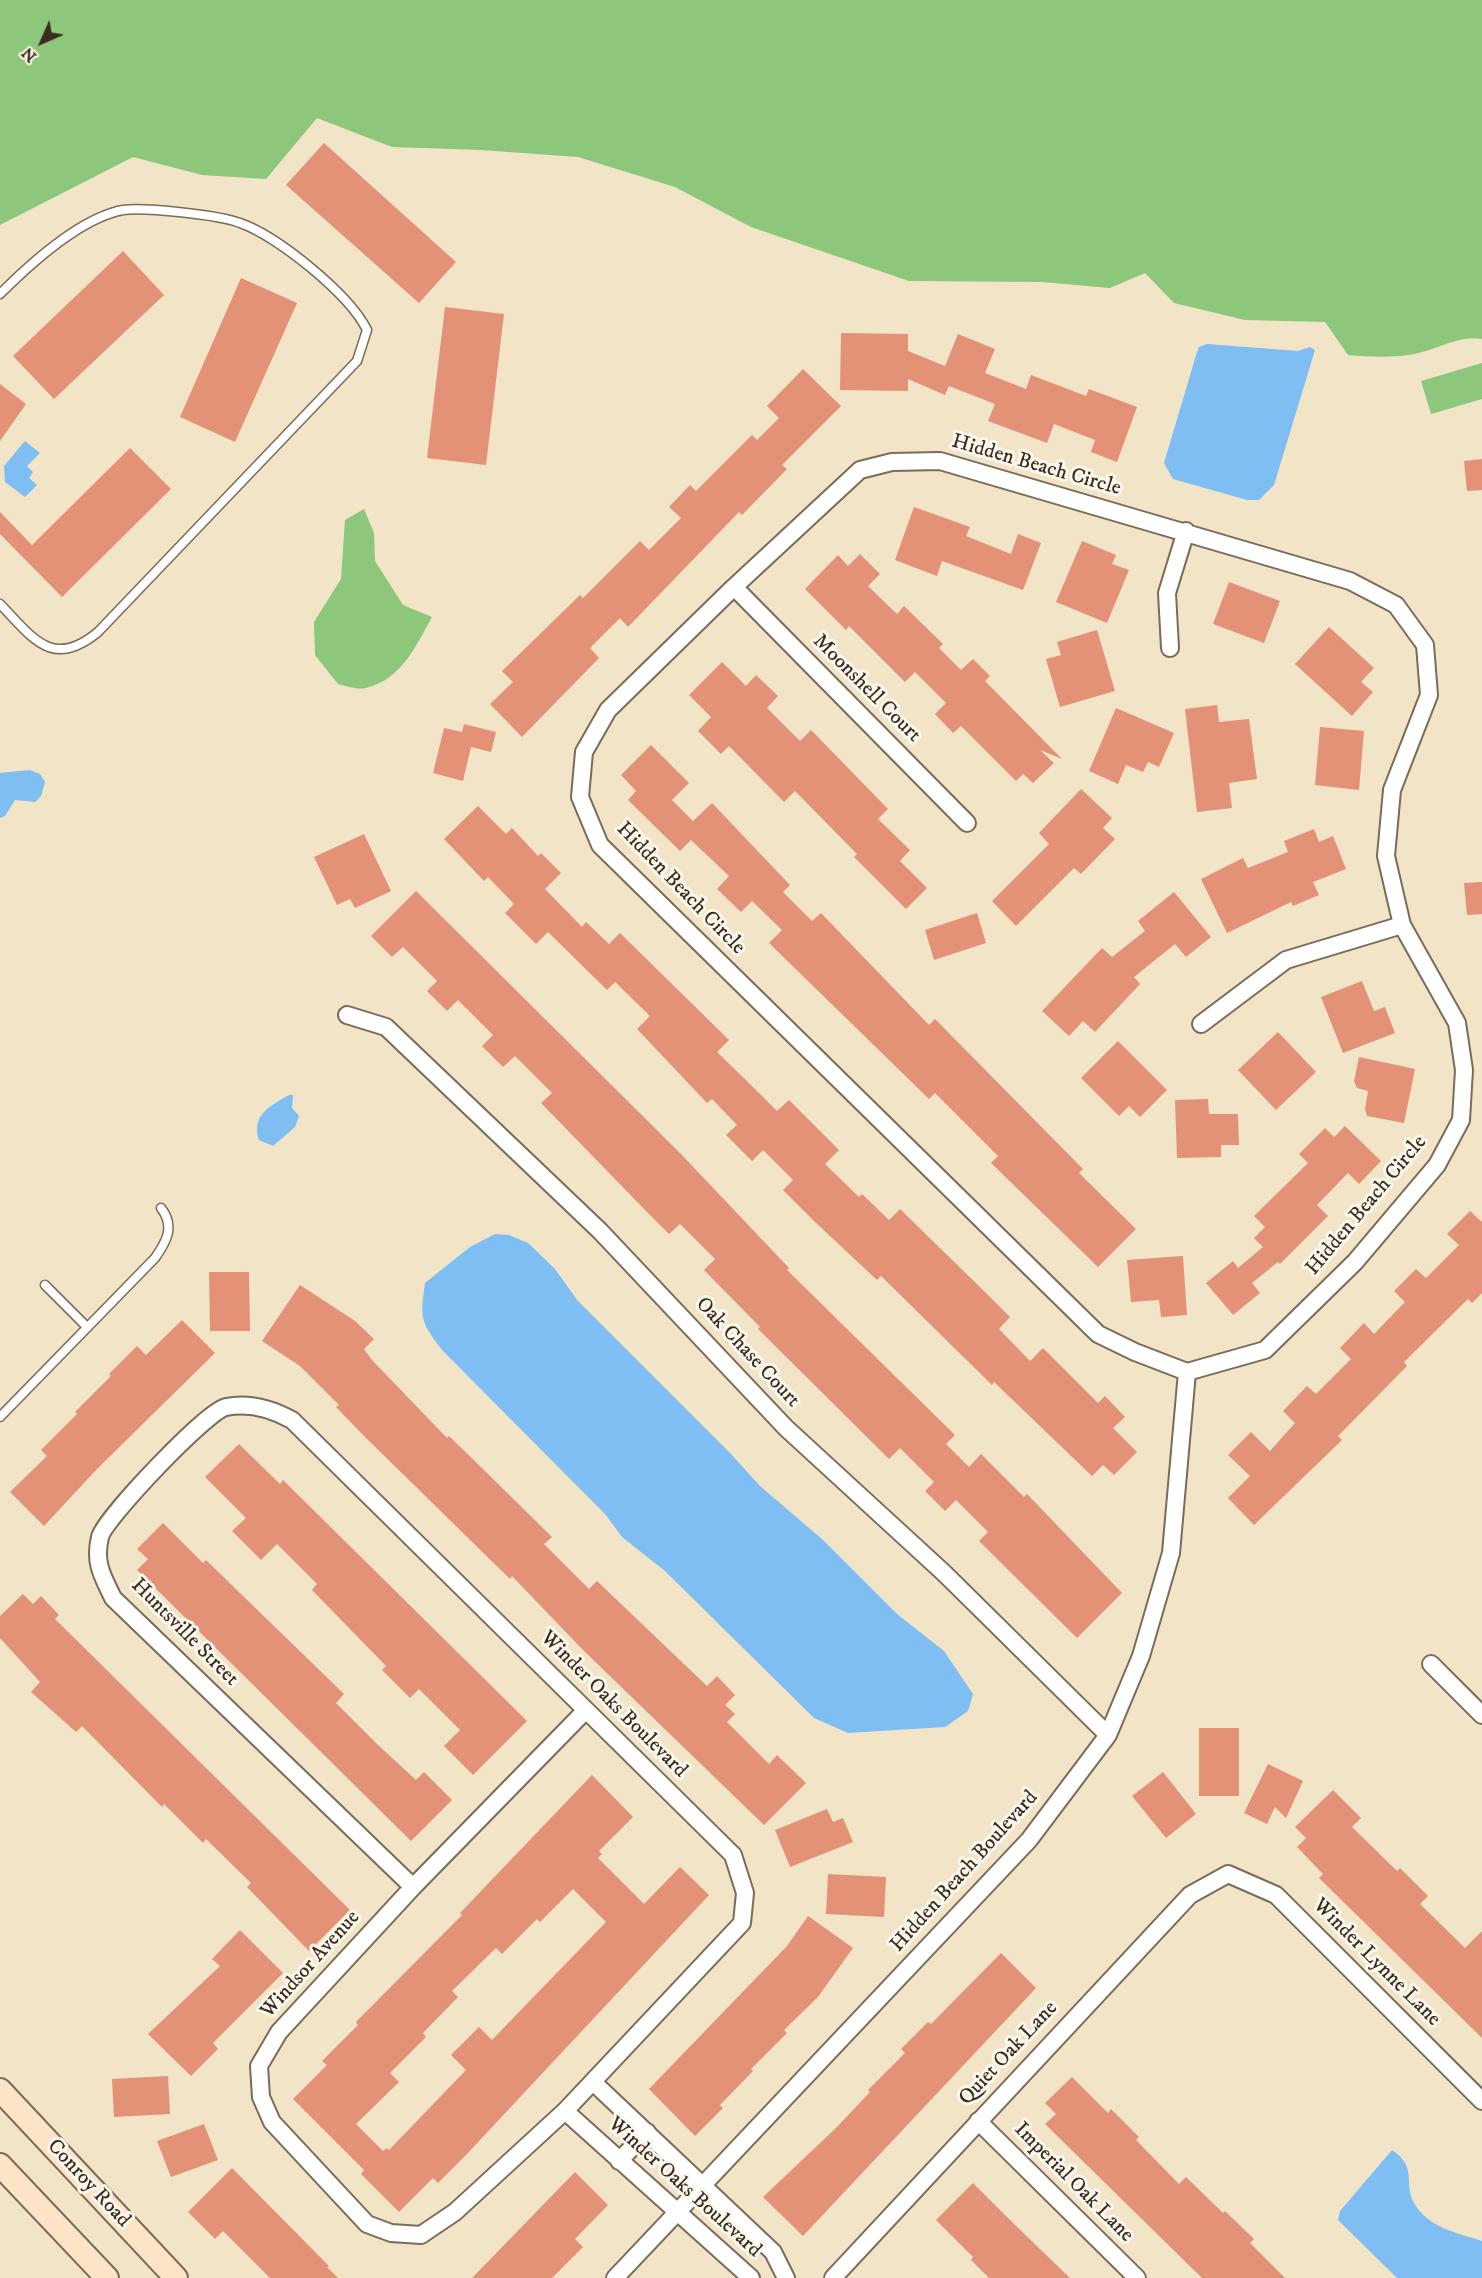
<!DOCTYPE html>
<style>
body{margin:0}
#map{position:relative;width:1482px;height:2278px;overflow:hidden;background:#f1e4c7;font-family:"IM FELL DW Pica",serif}
canvas{display:block}
.north{position:absolute;left:12px;top:12px;width:60px;height:60px;-webkit-text-stroke:4px #fbf7ec;paint-order:stroke;rotate:225deg;font-size:16px;font-weight:700;line-height:24px;text-align:center;color:#3b2a1e}
.north::after{content:'';display:block;margin:auto;width:21px;height:27px;background:#3b2a1e;clip-path:polygon(50% 0,100% 100%,50% 72%,0 100%)}
</style>
<div id="map">
<canvas width="1482" height="2278"></canvas>
<div class="north">N</div>
</div>
<script>
const ctx = document.querySelector('canvas').getContext('2d');
ctx.lineJoin = 'round';
function fill(path, color) {
  ctx.fillStyle = color;
  ctx.fill(path, 'evenodd');
}
function stroke(path, color, width, dash) {
  ctx.strokeStyle = color;
  ctx.lineWidth = width;
  ctx.lineCap = dash ? 'butt' : 'round';
  ctx.setLineDash(dash || []);
  ctx.stroke(path);
}
function drawText(font, color, halo, rows, align = 'center') {
  ctx.font = font + ' "IM FELL DW Pica",serif';
  ctx.lineWidth = 6;
  ctx.setLineDash([]);
  ctx.textBaseline = 'middle';
  ctx.strokeStyle = halo;
  ctx.fillStyle = color;
  for (const [text, x, y, turn = 0] of rows) {
    ctx.save();
    ctx.translate(x, y);
    ctx.rotate((+turn || 0) * Math.PI / 180);
    ctx.textAlign = isNaN(turn) ? turn : align;
    if (halo) ctx.strokeText(text, 0, 0);
    ctx.fillText(text, 0, 0);
    ctx.restore();
  }
}
const green = new Path2D(`
 M0,0H1482V339C1458,335 1437,350 1414,354C1392,358 1370,357 1348,355L1325,322L1245,320L1174,303L1145,273L1110,288L1042,282L909,281L751,227L675,187L578,157L481,150L392,147L317,118L266,179L202,175L133,157L0,225Z
 M1482,363V399L1431,414L1421,381Z
 M364,509L374,533L375,561L403,605L432,617C415,647 402,679 366,688C358,690 346,686 338,684L315,655L314,622L341,579L345,520Z`);
const water = new Path2D(`
 M1207,344L1298,351L1310,347L1315,350L1274,485L1259,500H1247L1173,479L1164,463L1197,352L1199,347Z
 M25,441L40,453L27,466L33,472L29,478L37,485L25,497L5,482L4,466Z
 M30,770L40,774L45,782L41,796L35,802L15,800L5,816L0,818V773Z
 M289,1095H293L292,1108L299,1116L295,1127L273,1146L259,1140C251,1115 270,1106 289,1095Z
 M495,1234L509,1235L528,1243L555,1269L577,1300L731,1454L760,1486L823,1540L897,1614L944,1651L973,1694L968,1711L945,1727L848,1733L814,1718L665,1571L622,1537L606,1515L442,1350C420,1321 420,1318 425,1283L470,1247Z
 M1392,2150C1418,2167 1403,2183 1414,2203C1428,2228 1458,2233 1482,2241V2278H1397L1338,2220L1340,2211Z`);
const building = new Path2D(`
 M324,143L456,262L419,303L286,185Z
 M123,251L164,295L54,399L13,356Z
 M241,278L297,303L235,442L180,417Z
 M445,307L504,314L486,465L427,458Z
 M841,333L908,334V351L945,366L958,334L995,349L985,373L1026,389L1031,375L1086,396L1089,389L1137,407L1117,462L1091,452L1095,440L1054,424L1047,443L988,421L995,404L949,386L945,395L908,379V391L840,390Z
 M803,369L841,406L782,465L787,469L742,515L739,512L628,627L620,618L590,648L599,658L522,737L490,704L513,682L502,671L580,595L583,598L640,541L649,550L681,518L669,507L690,485L696,491L752,435L757,440L779,418L767,406Z
 M0,384L26,404L0,441Z
 M130,448L171,489L62,597L0,534V512L32,545Z
 M1482,459V490L1467,491L1464,461Z
 M914,507L970,527L966,536L1011,554L1018,534L1041,543L1023,590L942,561L937,576L895,560Z
 M1082,541L1116,555L1112,564L1129,570L1107,623L1056,602Z
 M860,554L880,574L868,586L897,614L904,606L943,644L939,648L961,670L973,659L990,676L985,681L1062,759L1040,750L1054,763L1033,783L1023,774L1016,781L961,726L953,733L935,714L946,703L915,672L905,682L849,626L846,630L805,589L838,555L848,566Z
 M1229,582L1280,601L1264,643L1213,624Z
 M1329,627L1374,668L1361,682L1373,692L1352,716L1295,664Z
 M1097,630L1115,691L1060,707L1046,659L1061,655L1057,642Z
 M722,662L746,686L756,675L778,696L767,708L800,741L811,730L888,809L878,819L910,850L900,861L927,888L906,909L854,857L857,854L795,791L784,802L729,746L721,754L698,731L711,717L689,695Z
 M1217,705L1219,722L1249,719L1257,779L1229,783L1232,808L1197,812L1185,709Z
 M1116,708L1174,733L1159,767L1148,762L1143,772L1126,765L1118,784L1089,771Z
 M464,724L496,732L491,752L471,747L463,781L433,773L444,728L462,732Z
 M1320,727L1364,731L1359,790L1315,785Z
 M651,745L689,783L672,800L693,821L712,803L790,885L783,892L812,921L821,913L929,1025L935,1019L1083,1169L1079,1173L1136,1229L1098,1267L991,1163L998,1156L935,1093L929,1099L769,943L782,930L752,901L741,912L717,889L729,876L691,840L680,851L628,800L636,791L621,775Z
 M1081,789L1112,818L1103,828L1115,839L1081,874L1074,868L1016,926L992,901L1049,844L1039,833Z
 M478,806L506,834L512,828L538,856L541,853L561,873L545,889L582,927L586,922L609,944L620,933L729,1040L717,1052L752,1086L777,1111L789,1100L839,1150L825,1164L859,1197L862,1194L889,1220L900,1209L987,1294L1010,1317L999,1329L1030,1361L1043,1348L1098,1403L1105,1396L1125,1417L1113,1428L1137,1452L1114,1475L1103,1465L1092,1476L994,1382L992,1385L881,1276L877,1280L814,1221L783,1190L793,1180L763,1150L752,1161L726,1135L737,1125L712,1099L707,1103L637,1029L650,1016L615,982L607,990L548,932L536,944L505,913L514,904L488,877L484,881L444,839Z
 M1314,829L1319,842L1333,836L1346,869L1313,882L1319,895L1293,906L1291,902L1227,933L1201,879L1243,858L1248,868L1288,852L1284,841Z
 M364,834L391,891L355,908L350,899L337,905L314,857Z
 M1482,882V914L1467,915L1464,883Z
 M416,891L680,1153L789,1268L787,1270L955,1435L946,1444L969,1467L981,1454L1024,1497L1027,1494L1122,1593L1077,1638L979,1541L988,1532L956,1500L945,1511L925,1491L934,1482L900,1448L889,1459L758,1329L760,1327L704,1270L715,1259L680,1224L669,1234L649,1214L541,1103L552,1093L515,1056L503,1067L482,1046L493,1035L458,1000L447,1011L427,991L437,981L403,947L392,957L371,936Z
 M1174,892L1211,937L1186,957L1175,944L1134,977L1140,984L1095,1032L1083,1021L1069,1036L1042,1011L1102,948L1112,957L1145,931L1138,921Z
 M977,913L986,943L934,960L925,930Z
 M1362,981L1374,1011L1385,1007L1395,1033L1343,1053L1321,997Z
 M1278,1032L1316,1072L1276,1110L1238,1070Z
 M1118,1041L1167,1090L1140,1117L1129,1106L1119,1116L1081,1078Z
 M1359,1057L1415,1069L1404,1123L1367,1116L1365,1109L1368,1091L1357,1088L1354,1081Z
 M1208,1099L1209,1114H1238L1239,1145H1221V1157L1177,1158L1175,1100Z
 M1345,1126L1381,1161L1359,1184L1348,1173L1317,1205L1328,1216L1280,1264L1278,1262L1252,1283L1260,1293L1233,1315L1206,1283L1233,1261L1238,1268L1263,1247L1254,1238L1265,1227L1254,1216L1308,1163L1299,1154L1325,1128L1334,1137Z
 M1470,1211L1482,1222V1293L1472,1303L1468,1299L1404,1362L1407,1366L1338,1436L1342,1440L1254,1525L1228,1498L1250,1476L1228,1455L1251,1432L1270,1451L1295,1423L1283,1411L1307,1386L1316,1394L1351,1359L1340,1348L1364,1323L1374,1334L1405,1302L1394,1291L1416,1269L1426,1278L1459,1245L1447,1234Z
 M1183,1256L1187,1315L1161,1317L1159,1300L1131,1302L1127,1260Z
 M209,1272H249L250,1331H210Z
 M300,1285L355,1321L374,1339L364,1349L372,1360L447,1438L449,1436L487,1473L552,1537L544,1544L589,1589L597,1581L707,1686L717,1676L735,1695L725,1705L735,1714L727,1722L769,1764L777,1755L806,1783L764,1825L583,1650L512,1576L510,1579L365,1437L336,1407L339,1405L300,1366L262,1341Z
 M182,1320L215,1353L96,1470L44,1526L10,1492L47,1456L41,1450L77,1414L75,1412L111,1376L109,1374L137,1346L146,1355Z
 M239,1444L280,1484L283,1480L527,1721L473,1775L444,1746L460,1730L419,1689L410,1698L382,1670L386,1666L312,1590L317,1584L277,1544L261,1560L232,1531L246,1518L205,1477Z
 M163,1523L203,1563L206,1560L344,1694L336,1703L377,1744L416,1780L424,1772L452,1800L411,1841L137,1570L148,1559L137,1549Z
 M23,1594L33,1604L41,1596L59,1615L55,1619L350,1910L309,1951L247,1887L251,1883L206,1839L203,1843L164,1804L162,1807L82,1726L76,1732L31,1692L40,1682L0,1638V1616Z
 M1199,1728H1239V1796H1199Z
 M1268,1764L1303,1781L1286,1818L1275,1807L1267,1824L1244,1813Z
 M1163,1772L1196,1814L1166,1838L1132,1796Z
 M592,1775L633,1817L599,1851L602,1854L598,1858L644,1904L680,1867L709,1895L466,2155L438,2183L433,2178L399,2212L361,2174L364,2170L293,2099L327,2065L322,2061L358,2025L356,2022L462,1915L460,1913ZM573,1889L606,1922L492,2040L479,2027L451,2055L466,2070L389,2150L387,2148L383,2151L356,2124L399,2082L390,2073L426,2037L423,2033L458,1997L452,1991L496,1948L502,1954L537,1919L540,1922Z
 M1333,1790L1361,1818L1352,1827L1397,1871L1400,1868L1428,1896L1420,1904L1465,1948L1482,1931V2038L1319,1878L1323,1874L1297,1847L1306,1838L1295,1827Z
 M827,1809L833,1822L843,1818L853,1842L790,1867L775,1830Z
 M828,1874L886,1877L884,1917L826,1914Z
 M808,1916L853,1948L818,1997L784,2030L787,2033L751,2069L753,2071L720,2105L723,2108L695,2136L649,2089L787,1946Z
 M240,1930L283,1973L213,2043L218,2049L191,2076L148,2034L220,1966L212,1959Z
 M1001,1953L1036,1988L803,2236L763,2197L836,2128L870,2092L868,2090L905,2053L901,2049L928,2022L931,2024Z
 M168,2076L170,2114L114,2117L112,2079Z
 M1072,2077L1108,2113L1111,2109L1139,2137L1136,2140L1179,2184L1186,2177L1223,2213L1225,2211L1254,2239L1250,2243L1285,2278H1202L1045,2124L1056,2114L1045,2103Z
 M204,2124L218,2160L171,2177L157,2141Z
 M232,2168L329,2266L327,2267L338,2278H270L223,2231L215,2239L188,2212Z
 M575,2172L608,2205L575,2239L583,2247L552,2278H472Z
 M973,2183L1010,2220L1070,2278H989L971,2260L973,2257L936,2220Z`);
const service = new Path2D(`
 M0,294C30,264 80,218 123,210C144,207 220,215 240,223C278,236 350,295 367,330L357,361L98,632C52,670 33,638 0,604
 M45,1285L87,1327
 M0,1417L155,1258C167,1241 175,1226 161,1208`);
const minor = new Path2D(`
 M940,461L1350,581L1396,605L1425,645L1429,695L1392,790L1386,856L1402,925L1457,1023L1464,1070L1461,1120L1437,1165L1355,1262L1265,1350L1187,1372L1135,1352L1098,1334L600,845L580,797L584,752L608,710L734,587L860,470L892,462Z
 M734,587L967,823
 M1170,648L1167,593L1186,531
 M347,1015L386,1027L600,1231L786,1428L944,1573L1108,1735
 M1201,1024L1286,960L1402,925
 M1431,1664L1482,1715
 M413,1887L113,1598C102,1575 94,1563 100,1537C105,1518 207,1411 226,1407C250,1402 272,1409 292,1420L733,1855L745,1893L742,1923L565,2111L455,2212L421,2235L391,2233L367,2224L272,2122L261,2097L259,2066L279,2032L413,1887L586,1710
 M593,2082L773,2252L786,2278
 M565,2111L751,2278
 M978,2121L1137,2278
 M619,2161L647,2132
 M615,2278L1029,1840L1108,1735L1141,1656L1171,1553L1187,1372
 M833,2278L1190,1895L1228,1874L1276,1895L1482,2101`);
const secondary = new Path2D(`
 M0,2090L176,2278
 M0,2165L107,2278`);
const streetNames = [
 ["Hidden Beach Circle",1036,466,16],
 ["Moonshell Court",866,689,45],
 ["Hidden Beach Circle",680,889,46],
 ["Hidden Beach Circle",1367,1206,-50],
 ["Oak Chase Court",747,1353,47],
 ["Huntsville Street",184,1633,45],
 ["Winder Oaks Boulevard",613,1705,45],
 ["Hidden Beach Boulevard",965,1872,-48],
 ["Winder Lynne Lane",1376,1963,45],
 ["Windsor Avenue",311,1965,-48],
 ["Quiet Oak Lane",1009,2054,-47],
 ["Imperial Oak Lane",1073,2183,45],
 ["Conroy Road",88,2184,47],
 ["Winder Oaks Boulevard",684,2188,42]
];
fill(green, '#8cc77c');
fill(water, '#7ebef2');
fill(building, '#e39177');
stroke(service, '#7b6b59', 11);
stroke(minor, '#7b6b59', 20);
stroke(secondary, '#7b6b59', 26);
stroke(service, '#fff', 8);
stroke(minor, '#fff', 16);
stroke(secondary, '#fee4c6', 22);
drawText('21px', '#3b2a1e', '#fbf7ec', streetNames);
</script>
